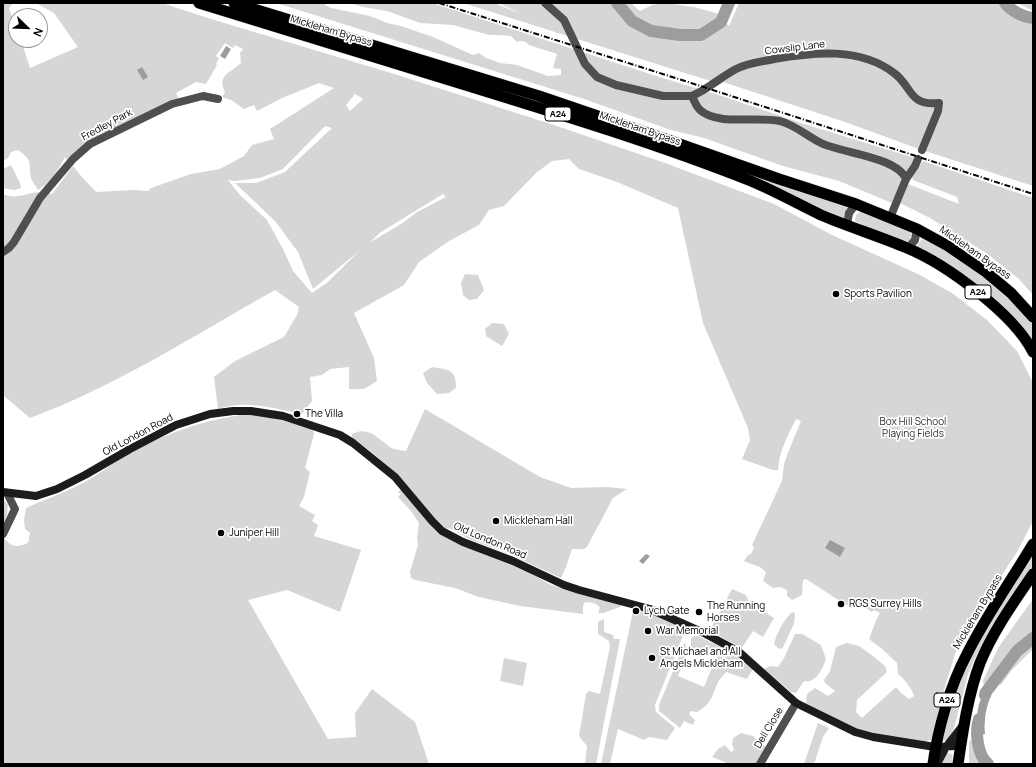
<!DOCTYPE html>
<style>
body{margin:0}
#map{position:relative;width:1036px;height:767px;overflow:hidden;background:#fff;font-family:Manrope,sans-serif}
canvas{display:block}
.frame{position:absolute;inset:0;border:4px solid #000;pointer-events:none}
.north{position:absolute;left:8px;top:8px;width:40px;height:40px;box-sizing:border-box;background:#fff;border:1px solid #999;border-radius:50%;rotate:113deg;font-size:11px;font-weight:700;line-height:16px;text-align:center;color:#000}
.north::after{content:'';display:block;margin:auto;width:14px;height:18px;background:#000;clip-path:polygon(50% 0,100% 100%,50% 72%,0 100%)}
</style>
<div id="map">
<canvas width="1036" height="767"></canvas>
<div class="frame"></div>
<div class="north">N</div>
</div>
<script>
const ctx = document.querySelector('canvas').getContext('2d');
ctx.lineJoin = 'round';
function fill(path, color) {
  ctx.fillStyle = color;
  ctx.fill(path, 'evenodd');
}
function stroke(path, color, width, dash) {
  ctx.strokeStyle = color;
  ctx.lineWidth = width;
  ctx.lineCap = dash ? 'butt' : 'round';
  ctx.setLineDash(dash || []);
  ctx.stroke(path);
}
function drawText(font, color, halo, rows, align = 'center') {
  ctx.font = font + ' Manrope,sans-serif';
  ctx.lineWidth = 3.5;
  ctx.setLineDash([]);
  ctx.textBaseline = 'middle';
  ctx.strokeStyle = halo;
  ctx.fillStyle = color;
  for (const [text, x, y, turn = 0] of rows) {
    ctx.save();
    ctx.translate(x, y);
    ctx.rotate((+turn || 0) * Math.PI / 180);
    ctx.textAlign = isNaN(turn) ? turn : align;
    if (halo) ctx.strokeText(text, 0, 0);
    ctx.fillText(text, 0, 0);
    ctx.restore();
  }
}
const green = new Path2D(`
 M3,3H13L9,8L16,29V40H21L30,68L78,47L54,13L36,3H162L211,19L391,73L554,125L665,163L774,204L832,235L918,274L952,293L987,320L1017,351L1033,383V521L1017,552L960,639L946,683L932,739L925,742L872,734L858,730L806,703L807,694L815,688L828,696L835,691L825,683L824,680L830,671L836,647L847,643L859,646L873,656L885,666L887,672L857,700L856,712L862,718L896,687L901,693L909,699L914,696C911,687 905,680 898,674L897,663L882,649L869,639L877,618L880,613L874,610L872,612L855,602L846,605L806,579L803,580L802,595L792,600L787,596V590L780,587L773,588L763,581L766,572C758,564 754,566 744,561L748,555L751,554L754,548L752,545L782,481L784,464L789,450L801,421L796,419C788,435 779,451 778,470H773L742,459L750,440L748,428L703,323L678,208L617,182L579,169L569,159L552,161L536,173L504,206L489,210L479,225L449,241L419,262L404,285L354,313L374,358L377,381L364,389H349V367L330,369L322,375L310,377L312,401L302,414C275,409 246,399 218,409L214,377L235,361L284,337L297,315L299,307L275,290C195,335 116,386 30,418L4,396L3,392V194C16,200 26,193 39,192C43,191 48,193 52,194L73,166L82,177L96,192L134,190L148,191L151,188L191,174L220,169L244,156L252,145L274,139L270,129L334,88L319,83L282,98L257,111L254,105L244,109L231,100L222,97L225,92C217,75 229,74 241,63L240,53L243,49L235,45L233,48L225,43L216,56L219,58L216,64L217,65L206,84L196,82L176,93L179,99L68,161L65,157C59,169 49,184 38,190C36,186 32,182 31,178C28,163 34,161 18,150L11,152L8,158L3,161ZM355,94L363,99L350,111L346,105ZM325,126L332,128L285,172L256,183H235L275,221L298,252L313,289L359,251L328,282L312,293L293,271L284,251L267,220L240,195L228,180L234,181L260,178L283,169ZM443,194L446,197L417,212L401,224L369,243L381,232Z
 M276,3H322L331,8L370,16L387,23L401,26L433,37L473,55L479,53L486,58L500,63L517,65L548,76L561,75V69L553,68L557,54L529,45C525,41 523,40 517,42L511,36L500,35H489L453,25L420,23L387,11L363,7L350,3H432L653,75L725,97L804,124L915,158L892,203L839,181L783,166L704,138L671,130L584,99Z
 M463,3H494L521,14L499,3H631L640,11L652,5L665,3L694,7L716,13L729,26L739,3H999C1008,14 1020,20 1033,23V186L919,149L845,122L723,82L720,84Z
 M1018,3H1033V10H1031Z
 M665,142L847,204L848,208L844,217L842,219Z
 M923,161L1033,198V295L1019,279L986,253L930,218L900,203L908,184L959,204L957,197L913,180L912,177Z
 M11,165L20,183L21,188L14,190L3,188V169Z
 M861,211L908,230L912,235L909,241L906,242L859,224L855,221L856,215Z
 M925,237L977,269L1003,290L1033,321V346L1018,325L917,251C917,244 920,240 925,237Z
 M465,274L478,275L484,290L477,299L469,300L463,295L461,283Z
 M492,323L504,324L509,334L502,346L486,336L485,329Z
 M432,367C448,370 456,368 456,388L449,393L437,394L427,383L423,373Z
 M425,409L540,477L571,488L607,487L627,489L613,498L587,547L584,549H572L566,567L561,578L509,554L469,539L451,529L445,528L429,513L397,475L375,455L352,437V434C369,426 377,438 390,447C394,450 401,450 406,451Z
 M249,414L269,416L313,430L314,434L305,468L310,472L304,497L299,506L315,515L312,521L318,525L314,536L361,550L340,612L287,590L248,600L328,739L356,737L355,713L372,689L415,722L429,764H3V539L4,538C12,547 16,548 28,543L30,533L25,529L24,519L26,508C46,499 66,492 85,482C97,475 109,466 121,459C160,435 204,419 249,414Z
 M402,489L431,524L523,569L549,584L578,594L619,603L621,606L620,607L603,613H598L600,608C596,602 591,603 585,602L583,606V614L520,606L479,597L455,588L415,580L411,578L410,572L418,545L417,537L419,523L411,511L398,497L401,494L398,492Z
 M3,499L8,505L7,515L3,525Z
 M1033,552V568L991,635L978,652L968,674L954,728L949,739L944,741L941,739C952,702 965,665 984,631C999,604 1017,578 1033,552Z
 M732,589L746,595L749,602L774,618L763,637L753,631L741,649L710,630Z
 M1033,599V649L1011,671L1001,685L992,681L984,686L983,681L998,648Z
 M637,608C649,613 677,620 684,633L655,705L656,712L675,728L667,740L649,737L644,740L618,729L610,764H601L633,611Z
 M792,612L795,613L794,624L782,649L778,648L774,644C777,632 784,620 792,612Z
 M604,619V632L613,635L614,639H620L596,764H585L587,746L579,736L586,694L589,691L600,694L610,647L609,641L598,634V622Z
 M795,634H802L821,645L826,659C823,668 816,684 804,681L796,693L791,692L764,669L770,666L778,667L784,658Z
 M696,635L731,652L753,669L747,679L726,672C724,675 720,678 718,682C712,695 712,704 697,712L691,711L689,714L695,720L693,725L684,721L680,728L659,711V705L685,642L687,652L678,676L704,687L716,658L702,649L691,648V638Z
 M504,658L527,663L523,686L500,681Z
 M818,723L829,728L823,737L814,764H804Z
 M741,733L753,736L766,747L756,764H729L712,757L718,749L725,745L731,752L734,750L732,744L733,738Z
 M971,740H974L978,761L981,764H969V742Z
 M946,753H950L952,755L953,764H941Z`);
const water = new Path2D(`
 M226,46L231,49L225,59L220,56Z
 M142,67L148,77L143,80L137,70Z
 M830,540L845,548L840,557L825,548Z
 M646,554L650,556L643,564L639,561Z
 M992,681L997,683C988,698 983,717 985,734L973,735L979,704L986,685Z`);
const river = new Path2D(`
 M617,3L632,21L651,31L680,35H701L721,22L729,3
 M1005,3C1011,11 1023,17 1033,18
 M985,695L986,692L1017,651L1033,638
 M979,719C975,731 977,755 988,764`);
const minor = new Path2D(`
 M545,3L564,20L585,64L597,77L616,85L663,96H692C694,101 696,106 700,110C718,126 756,116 780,121C795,125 807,136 821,143C842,153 897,157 906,179
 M692,96C708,89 721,77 736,69C748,63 761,62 774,59C814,52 860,47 894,73C913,87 908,106 939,103L938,111L922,150
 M890,218L906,179L915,166L918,159
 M847,225L849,213L856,204
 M908,248L915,240L917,229
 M3,252L9,248L14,242L40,198L73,159L90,144L172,104L203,96L218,99
 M3,534L15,509L7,493
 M760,764L796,703`);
const secondary = new Path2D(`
 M3,492L36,496L57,489L85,475L130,449L176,425L210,414L233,411H251L283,416L340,435L353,443L395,477L432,521L442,531L463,542L513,561L564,585L579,590L650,609L704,633L739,652L796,703L855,732L873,737L935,747L956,746L961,743
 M937,764L946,747L964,724`);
const trunk = new Path2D(`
 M199,3C290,31 381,59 472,87C566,116 660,145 751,181C775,191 798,204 821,215C849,227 879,236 907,248C946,264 1014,314 1033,352
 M234,3L539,96L671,141L779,179L856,204L917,229L948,246L986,272L1011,293L1033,317
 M933,764C938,728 950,686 967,654C986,616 1011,581 1033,544
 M958,764C963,730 968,695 980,663C993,631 1014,602 1033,574`);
const rail = new Path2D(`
 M439,3L688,82L1033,194`);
const markers = [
 [836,294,4,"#000"],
 [297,414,4,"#000"],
 [496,521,4,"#000"],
 [221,533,4,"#000"],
 [841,604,4,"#000"],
 [636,611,4,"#000"],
 [699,612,4,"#000"],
 [648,631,4,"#000"],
 [652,658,4,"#000"]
];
const shields = [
 [558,114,26],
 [978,292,26],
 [947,700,26]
];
const shieldNames = [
 ["A24",558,114],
 ["A24",978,292],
 ["A24",947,700]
];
const streetNames = [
 ["Mickleham Bypass",331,31,17],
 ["Cowslip Lane",795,48,-7],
 ["Fredley Park",107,125,-28],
 ["Mickleham Bypass",640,129,19],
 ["Mickleham Bypass",975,253,35],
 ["Old London Road",138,435,-28],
 ["Old London Road",490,541,23],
 ["Mickleham Bypass",978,612,-59],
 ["Dell Close",769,728,-59]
];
const poiNames = [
 ["Sports Pavilion",844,294],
 ["The Villa",305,414],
 ["Mickleham Hall",504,521],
 ["Juniper Hill",229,533],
 ["RGS Surrey Hills",849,604],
 ["The Running",707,606],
 ["Horses",707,618],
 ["Lych Gate",644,611],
 ["War Memorial",656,631],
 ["St Michael and All",660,652],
 ["Angels Mickleham",660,664]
];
const parkNames = [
 ["Box Hill School",913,422],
 ["Playing Fields",913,434]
];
fill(green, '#d6d6d6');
fill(water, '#9d9d9d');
stroke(river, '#9d9d9d', 12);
stroke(trunk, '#dbdbdb', 12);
stroke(minor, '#4f4f4f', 8);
stroke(secondary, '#1c1c1c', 8);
stroke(trunk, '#000', 11);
stroke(rail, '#000', 2, [6, 2, 1, 2]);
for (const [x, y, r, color] of markers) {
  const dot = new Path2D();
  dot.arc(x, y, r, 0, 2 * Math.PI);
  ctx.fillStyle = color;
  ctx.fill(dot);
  stroke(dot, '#fff', 1.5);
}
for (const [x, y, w] of shields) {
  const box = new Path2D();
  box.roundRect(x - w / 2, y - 7, w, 14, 3);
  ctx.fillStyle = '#fff';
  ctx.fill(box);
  stroke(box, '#000', 1);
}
drawText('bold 9px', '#000', null, shieldNames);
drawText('10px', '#000', '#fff', streetNames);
drawText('10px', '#000', '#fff', poiNames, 'left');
drawText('10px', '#2d2d2d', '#fff', parkNames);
</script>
